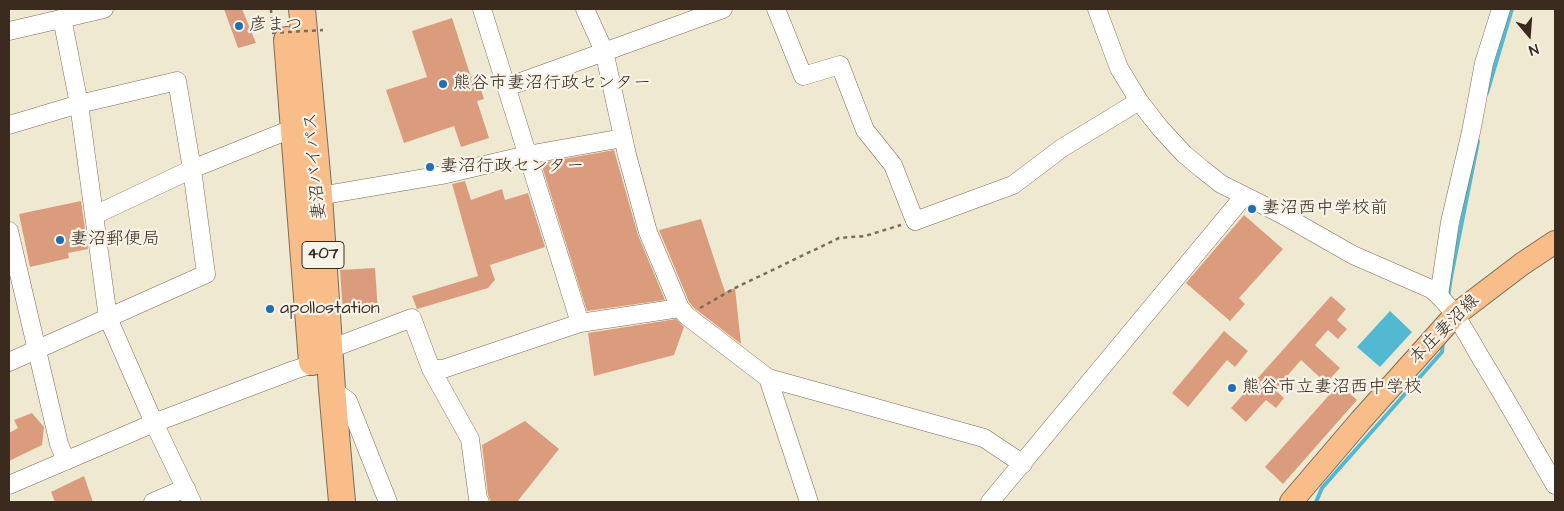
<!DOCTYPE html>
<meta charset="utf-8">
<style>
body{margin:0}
#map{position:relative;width:1564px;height:511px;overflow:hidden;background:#f0e9d1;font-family:"Architects Daughter",sans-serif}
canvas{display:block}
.frame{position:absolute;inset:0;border:10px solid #3b2a1e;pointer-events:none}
.north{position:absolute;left:1504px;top:10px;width:50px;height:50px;-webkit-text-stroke:4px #f7f3e8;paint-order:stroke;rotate:162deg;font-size:14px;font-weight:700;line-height:20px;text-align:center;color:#3b2a1e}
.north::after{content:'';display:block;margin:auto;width:18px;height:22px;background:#3b2a1e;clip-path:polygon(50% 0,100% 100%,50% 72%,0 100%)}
</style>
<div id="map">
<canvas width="1564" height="511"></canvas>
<div class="frame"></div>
<div class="north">N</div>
</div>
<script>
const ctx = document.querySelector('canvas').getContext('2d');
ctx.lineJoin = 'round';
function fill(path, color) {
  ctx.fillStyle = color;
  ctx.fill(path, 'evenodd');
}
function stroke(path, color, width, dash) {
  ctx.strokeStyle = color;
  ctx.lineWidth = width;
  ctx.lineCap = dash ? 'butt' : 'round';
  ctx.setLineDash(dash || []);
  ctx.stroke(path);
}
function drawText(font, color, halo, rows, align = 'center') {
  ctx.font = font + ' "Architects Daughter","Klee One",sans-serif';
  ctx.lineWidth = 4.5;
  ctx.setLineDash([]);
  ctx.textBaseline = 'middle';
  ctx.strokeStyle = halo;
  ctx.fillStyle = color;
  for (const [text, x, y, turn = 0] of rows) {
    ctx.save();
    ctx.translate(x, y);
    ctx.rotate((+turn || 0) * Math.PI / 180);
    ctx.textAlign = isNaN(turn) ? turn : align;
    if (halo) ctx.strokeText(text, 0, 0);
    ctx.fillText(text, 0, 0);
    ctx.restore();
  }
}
const water = new Path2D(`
 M1390,311L1412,332L1380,367L1357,347Z`);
const stream = new Path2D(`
 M1487,93L1512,9
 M1448,297L1451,277L1478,141
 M1316,502L1322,488L1442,352L1443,341`);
const building = new Path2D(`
 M224,9H242L256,43L238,48Z
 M452,18L471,77L476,75L484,99L477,101L489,138L461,147L454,126L404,143L386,90L427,77L412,31Z
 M614,150L638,235L665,300L587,311L541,163Z
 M465,181L471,200L502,189L505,200L528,193L545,247L490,265L495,280L488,288L417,309L412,296L478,276L452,184Z
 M81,201L88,249L68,253L69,258L30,267L19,214Z
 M1244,215L1283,249L1239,298L1245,304L1230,321L1186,283Z
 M701,219L725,292L735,288L741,344L694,308L689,302L659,230Z
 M375,268L378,312L343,314L340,270Z
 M1331,296L1346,309L1337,320L1347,329L1338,339L1328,330L1315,345L1340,368L1326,383L1301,360L1275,390L1284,398L1276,408L1266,400L1246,422L1231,408Z
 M676,319L684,327L674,355L594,376L588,333Z
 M1224,331L1248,351L1235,367L1227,360L1188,407L1172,393Z
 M1339,384L1357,400L1283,484L1265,467Z
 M32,413L44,427L42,445L9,461V433L18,428L14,420Z
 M525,421L559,449L517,502H491L488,495L482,445Z
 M84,476L93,502H55L51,492Z`);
const path = new Path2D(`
 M271,9L272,30
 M700,308L735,288L839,238L865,236L901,225`);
const minor = new Path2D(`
 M482,9L580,323
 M585,9L604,51L627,155L648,232L680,308L687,316L768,378L984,438L1023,464
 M776,9L803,76L840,65L865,130L893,165L915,221L1013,185L1062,148L1139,101
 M1097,9L1119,68L1139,101L1160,128L1184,154L1202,169L1221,184L1281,214L1353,255L1431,289C1454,307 1467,335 1482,360C1507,401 1531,443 1555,485
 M62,18L79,104L108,318L154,423L192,502
 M9,31L104,9
 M507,87L723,9
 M9,125L79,104L177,81L192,169L206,274L9,362
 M319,196L442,175L527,155L623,138
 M95,215L192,169L294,128
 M9,231L59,444L66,461
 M1439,296L1450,222L1471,132L1484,63L1501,9
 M330,349L412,318L431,369L470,439L478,499L480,502
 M431,369H443L580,323L680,308
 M768,378L809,502
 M332,389L348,401L388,502
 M9,485L154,423L294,370L313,364
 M153,502L186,488
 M990,502L1244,196`);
const major = new Path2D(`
 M1291,502L1361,420L1455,315L1522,264L1555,242`);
const highway = new Path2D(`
 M302,9L319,196L332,389L342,502
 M287,40L312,362`);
const pathBridge = new Path2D(`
 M272,33L323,30`);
const markers = [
 [239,26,5,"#1f6fb2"],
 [443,84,5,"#1f6fb2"],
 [430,167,5,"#1f6fb2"],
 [1252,209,5,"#1f6fb2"],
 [60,240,5,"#1f6fb2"],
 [270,309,5,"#1f6fb2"],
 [1232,388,5,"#1f6fb2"]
];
const shields = [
 [323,255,42]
];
const shieldNames = [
 ["407",323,255]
];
const poiNames = [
 ["彦まつ",249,26],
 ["熊谷市妻沼行政センター",453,84],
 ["妻沼行政センター",440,167],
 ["妻沼西中学校前",1262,209],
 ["妻沼郵便局",70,240],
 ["apollostation",280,309],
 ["熊谷市立妻沼西中学校",1242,388]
];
const streetNames = [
 ["妻沼バイパス",316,166,-95],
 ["本庄妻沼線",1445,330,-45]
];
fill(water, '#53b8d2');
stroke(stream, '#53b8d2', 4);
fill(building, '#db9c7e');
stroke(minor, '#7a6d5d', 19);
stroke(major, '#7a6d5d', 24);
stroke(highway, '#7a6d5d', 28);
stroke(path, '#7a6d5d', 2.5, [4, 4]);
stroke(minor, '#fff', 18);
stroke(major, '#f8bd89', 22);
stroke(highway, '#f8bd89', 26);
stroke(pathBridge, '#7a6d5d', 2.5, [4, 4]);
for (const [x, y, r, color] of markers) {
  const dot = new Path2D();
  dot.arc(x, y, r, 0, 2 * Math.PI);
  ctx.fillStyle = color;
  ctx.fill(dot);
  stroke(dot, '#f7f3e8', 2);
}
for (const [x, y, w] of shields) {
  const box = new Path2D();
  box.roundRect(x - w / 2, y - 13.5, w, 27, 4);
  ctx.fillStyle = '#f7f3e8';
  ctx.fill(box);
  stroke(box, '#3b2a1e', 1);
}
drawText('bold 16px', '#3b2a1e', null, shieldNames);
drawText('18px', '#3b2a1e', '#f7f3e8', poiNames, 'left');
drawText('18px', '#3b2a1e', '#f7f3e8', streetNames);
</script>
